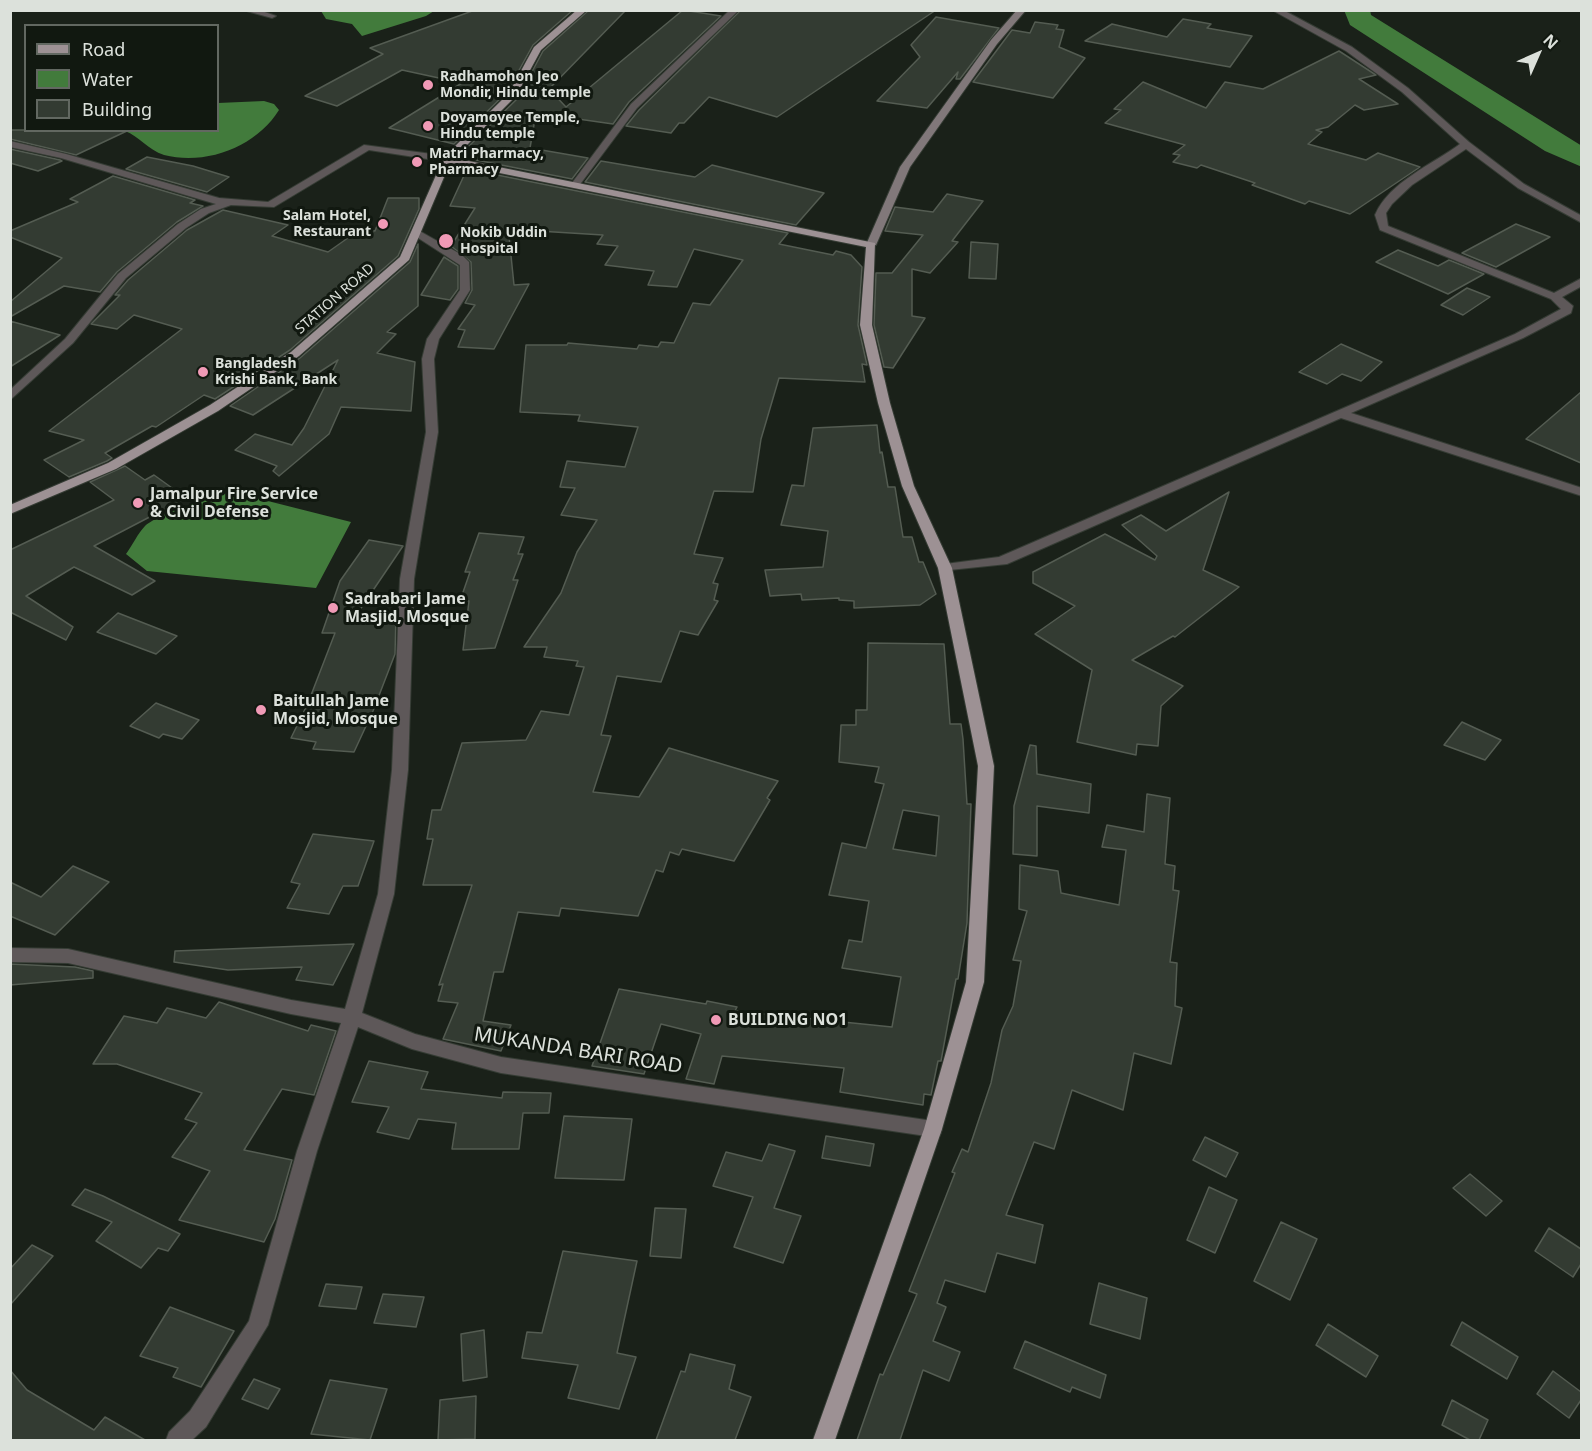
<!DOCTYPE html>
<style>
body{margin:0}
#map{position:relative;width:1592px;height:1451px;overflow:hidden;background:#1a2119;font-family:"Noto Sans",sans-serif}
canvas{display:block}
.frame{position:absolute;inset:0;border:12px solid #dce1db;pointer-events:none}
.legend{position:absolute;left:24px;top:24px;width:195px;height:108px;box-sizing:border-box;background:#111810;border:2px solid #626861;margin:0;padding:8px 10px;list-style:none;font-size:18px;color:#dce1db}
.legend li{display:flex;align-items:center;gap:12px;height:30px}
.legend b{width:30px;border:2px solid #626861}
.north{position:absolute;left:1508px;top:24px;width:60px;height:60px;-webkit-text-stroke:4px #111810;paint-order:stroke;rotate:45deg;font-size:16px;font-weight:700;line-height:24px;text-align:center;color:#dce1db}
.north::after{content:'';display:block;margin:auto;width:21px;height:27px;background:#dce1db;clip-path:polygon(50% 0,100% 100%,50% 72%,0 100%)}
</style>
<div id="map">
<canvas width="1592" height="1451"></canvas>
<div class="frame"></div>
<ul class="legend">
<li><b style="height:8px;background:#9d9194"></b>Road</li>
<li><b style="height:16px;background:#427b3c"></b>Water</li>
<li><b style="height:16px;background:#333b32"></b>Building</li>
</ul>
<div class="north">N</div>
</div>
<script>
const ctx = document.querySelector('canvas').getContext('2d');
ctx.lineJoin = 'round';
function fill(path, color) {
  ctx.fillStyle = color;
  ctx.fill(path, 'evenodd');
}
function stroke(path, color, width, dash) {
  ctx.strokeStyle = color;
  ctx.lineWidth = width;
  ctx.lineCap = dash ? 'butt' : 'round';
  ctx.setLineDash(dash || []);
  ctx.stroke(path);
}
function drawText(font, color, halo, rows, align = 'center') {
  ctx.font = font + ' "Noto Sans",sans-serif';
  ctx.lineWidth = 6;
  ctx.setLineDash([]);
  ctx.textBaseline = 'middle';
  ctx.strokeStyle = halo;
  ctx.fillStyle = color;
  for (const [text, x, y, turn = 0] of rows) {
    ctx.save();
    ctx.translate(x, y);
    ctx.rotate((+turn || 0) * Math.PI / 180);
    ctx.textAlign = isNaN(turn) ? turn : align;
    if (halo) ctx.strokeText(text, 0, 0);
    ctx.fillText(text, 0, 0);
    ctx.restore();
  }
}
const water = new Path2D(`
 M321,11V10L434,11L426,16L362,36L352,24L326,19Z
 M264,101L274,104L279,110C257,146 207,166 164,155C148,150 139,136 125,131L218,130V103Z
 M248,489L256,498L351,522L316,588L147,571L126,554C132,546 138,533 145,526C159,513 227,491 248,489Z`);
const river = new Path2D(`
 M1344,10H1370L1371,15L1582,146V167L1545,151L1350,25Z`);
const building = new Path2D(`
 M475,10H573L533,45L507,92L454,144L389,128L462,83L402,70L337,106L305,96L383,54L370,48Z
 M589,10H626L549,89L566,107L683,10L721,16L629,102L613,124L536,113L530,148L588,158L572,179L471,159L476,149L468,147L518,98L543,51Z
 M741,10H936L777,117L709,97L684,123H679L671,133L626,126L639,110Z
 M936,17L999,28L960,79H956L958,72L927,108L877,101L920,57L911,45Z
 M1183,19L1211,24L1207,28L1252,36L1230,67L1085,41L1112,24L1167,37Z
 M1035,22L1058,25L1056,29L1064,30L1059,47L1085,58L1053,98L973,82L1012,30L1030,33Z
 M1339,51L1376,75L1359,79L1398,104L1364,110L1355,105L1328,127L1316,130L1322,132L1308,144L1366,160L1378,153L1420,167L1350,214L1309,201L1305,204L1252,185L1255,183L1201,165L1197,168L1173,162L1180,155L1173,154L1185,145L1105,123L1121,110L1114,109L1143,82L1206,108L1225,82L1263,89Z
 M10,130H129L76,155L10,139Z
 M10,149L60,160L62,161L38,171L10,163Z
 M147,157L193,166L229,177L207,192L126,169Z
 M601,161L695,177L712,165L824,193L796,225L585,182Z
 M467,169L788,233L779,244L833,255L836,251L851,255L862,267L858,325L867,365L862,364L865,382L779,378L761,439L753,492L714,491L694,554L723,558L713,583L718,584L714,600L718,601L698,635L680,631L661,682L617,676L601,735L611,736L593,792L639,797L669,748L778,781L767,798L770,800L734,861L682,849L679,855L670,852L663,872L656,870L638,916L561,908L559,916L518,912L503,972H494L483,1021L511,1025L501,1051L443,1039L458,1003L438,1001L443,984L439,985L472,885H423L433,839H427L432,810H441L462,743L526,740L541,711L569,715L584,667L576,666L578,661L544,657L547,647H524L561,593L577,552L597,520L561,515L575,488L560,487L567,461L625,467L638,427L578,421L580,415L520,412L526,345H567L568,343L637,349L639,345L658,347L661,342L674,343L693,303L710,305L743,260L694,249L677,287L648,285L654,271L605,265L618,246L597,244L603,235L538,231L535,238L509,236L514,285L529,284L494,349L458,347L465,330L458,329L475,305L465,303L472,290L471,262L451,246L475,208L450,206Z
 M113,176L195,200L190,203L203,206L177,222L117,272L100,292L64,286L10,317V302L62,258L10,237V231L78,202L70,199Z
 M947,194L983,201L952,241L958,242L930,273L912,269V316L925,318L893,368L884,367L874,325L876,273H892L923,235L885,231L895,207L933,212Z
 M388,198H419V209L398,256L290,350L215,399L204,395L156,427L152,426L105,453L112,458L107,461L69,477L44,460L84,440L49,431L182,329L134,315L117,329L91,324L120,295H115L128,280L187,230L223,210L288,225L272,236L328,252L362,228L375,231Z
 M1516,224L1550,237L1496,267L1462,253Z
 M971,242L998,244L996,279L969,278Z
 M418,244V306L387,332L396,334L377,353L415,362L411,411L341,407L329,434L279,476L273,471L277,466L235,450L255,434L292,445L304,428L338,360L253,415L230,406L300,358L410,262Z
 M1398,250L1438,266L1449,260L1484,274L1448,294L1376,262Z
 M444,257L458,266V289L450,300L421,295Z
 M1467,288L1490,297L1463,315L1441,305Z
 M10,321L60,335L10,367Z
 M1341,344L1382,362L1361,381L1342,374L1327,384L1299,372Z
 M1581,392V463L1526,439Z
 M877,425L880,453L882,452L888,487H895L903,537H912L919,562H923L936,594L920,605L854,608V601L839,600V598L802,600L801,594L770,596L765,570L823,567L828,531L781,525L792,485L804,486L813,428Z
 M125,466L145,480L154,475L186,498L94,546L155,581L132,595L74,567L26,596L73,627L66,640L10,612V550L114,500L90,482Z
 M1229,492L1203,570L1239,587L1175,637L1173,636L1132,660L1183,686L1161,706L1158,746L1137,744L1136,755L1077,742L1092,670L1035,634L1075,606L1033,583V572L1105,534L1155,560L1157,556L1122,525L1141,515L1166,531Z
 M479,533L524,537L518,554H523L513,580H518L495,648L463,650L469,601H460L470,572H465Z
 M369,540L403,546L357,614H396L395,654L373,711L354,752L313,749L316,742L291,738L308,703L335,633H322L340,581Z
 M118,613L177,636L156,654L97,632Z
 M868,643L944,644L950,724H961L963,739L967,804H971L967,923L958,979H956L941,1061H938L931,1095L924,1094L923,1105L840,1092L844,1068L722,1056L714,1084L686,1079L701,1034L661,1024L644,1074L592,1066L619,989L706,1004L707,1001L737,1007L735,1011L892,1027L901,977L842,968L849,940L862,942L869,901L829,895L842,843L866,848L884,784L875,782L879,767L839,762L841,725H856V710H867ZM903,810L939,816L936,856L893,849Z
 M156,703L199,720L182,739L163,734L159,738L130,726Z
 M1462,722L1501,740L1485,760L1444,745Z
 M1030,745L1036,746L1037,774L1091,784L1089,813L1037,806V856L1013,854L1014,806Z
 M1147,794L1170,798L1165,864L1175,866L1173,890L1179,891L1170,962L1177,963L1175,1006L1182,1008L1171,1064L1134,1053L1123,1110L1072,1090L1054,1149L1034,1142L1006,1215L1043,1225L1035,1263L997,1253L985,1292L945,1280L937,1303L946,1307L933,1341L960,1352L949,1381L923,1370L900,1440H857L880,1374L883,1375L917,1294L909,1291L955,1173L952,1172L962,1149L968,1152L991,1083L1002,1030L1013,1006L1021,961L1013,960L1027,911L1019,909L1020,865L1058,871L1061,893L1119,905L1126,850L1102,847L1107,825L1144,832Z
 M313,834L374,841L358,886H343L329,914L287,908L300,884L291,882Z
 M73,866L109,882L55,935L10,916V882L41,897Z
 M354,944L333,985L296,980L302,967L228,970L174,962L175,951Z
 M10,964L75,967L93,971V978L10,985Z
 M219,1002L308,1031L311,1025L336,1031L314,1095L282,1089L244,1150L292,1160L275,1219L264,1242L179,1220L210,1171L172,1157L197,1123L185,1119L202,1093L117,1064H93L124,1016L157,1023L167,1008L206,1018Z
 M369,1061L428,1072L421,1089L502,1098L503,1092L551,1093L549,1113H523L519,1149H452L456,1123L418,1119L409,1139L377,1132L389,1107L352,1102Z
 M564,1116L632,1119L624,1180L555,1178Z
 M826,1136L874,1144L870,1166L822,1158Z
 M1205,1137L1238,1153L1226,1177L1193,1160Z
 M769,1144L795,1151L774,1208L801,1216L783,1263L734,1247L753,1197L713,1186L726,1152L762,1161Z
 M1470,1174L1502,1201L1486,1216L1453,1188Z
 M1209,1187L1237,1200L1215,1253L1187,1240Z
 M85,1189L103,1196L180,1234L168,1251L158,1248L141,1268L96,1241L112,1222L72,1205Z
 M655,1208L686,1209L681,1258L650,1256Z
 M1281,1222L1317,1239L1290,1300L1254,1281Z
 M1549,1228L1581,1249V1264L1573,1277L1535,1251Z
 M32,1245L53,1256L10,1305V1269Z
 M563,1251L637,1261L617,1353L636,1357L619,1409L568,1398L578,1365L522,1358L527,1332L542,1333Z
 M1099,1283L1147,1298L1140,1339L1090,1324Z
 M326,1284L362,1287L356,1309L319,1306Z
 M383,1294L424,1297L416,1327L374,1323Z
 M170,1307L234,1331L201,1387L173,1377L178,1368L140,1356Z
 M1462,1322L1518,1357L1507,1379L1451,1345Z
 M1328,1324L1378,1356L1366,1377L1316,1345Z
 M484,1330L487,1377L463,1381L461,1334Z
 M1025,1341L1106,1375L1100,1398L1072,1387L1070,1392L1014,1368Z
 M690,1354L735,1365L729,1389L751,1397L735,1440H656L681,1371L685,1372Z
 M10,1370L27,1390L94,1430L105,1417L145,1440H10Z
 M1553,1371L1581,1392V1400L1569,1418L1537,1394Z
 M254,1379L280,1389L268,1409L242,1399Z
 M330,1380L387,1389L370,1440L311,1434Z
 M476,1396L475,1439L438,1440L440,1400Z
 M1452,1400L1488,1420L1479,1440H1470L1442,1425Z`);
const street = new Path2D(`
 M243,10H259L276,16L272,18Z
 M730,10H739L637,108L578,187H572V183L631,104Z
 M1272,10H1283L1352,47L1408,88L1469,142L1524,184L1582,216V223L1518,188L1466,149L1412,185L1392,204L1386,213L1388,226L1554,293L1582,278V286L1562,297L1573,306L1571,313L1523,338L1351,413L1582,488V496L1341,418L1007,564L940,571L938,568L945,564L999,557L1515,334L1561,309L1551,299L1380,230L1375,215C1389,182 1433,164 1460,144L1402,92L1346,51Z
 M10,141L66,154L219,198L268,202L364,145L447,156L452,159L447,162L369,150L274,207L231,205L209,213L186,228L126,278L73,343L10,400V390L65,339L118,274L178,224L201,209L216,204L61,158L10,147Z
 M416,229L462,255L469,262L470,290L439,339L434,359L438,432L414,579L408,770L394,894L362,1013L415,1034L501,1057L933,1121L940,1123L942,1129L940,1135L933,1137L501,1073L412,1049L358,1027L317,1151L268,1325L206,1427L192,1440H166L169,1432L190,1411L249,1321L297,1151L341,1023L291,1014L68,963L10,962V948L68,949L291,1000L345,1009L378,894L392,770L400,579L426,432L422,359L427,339L460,290V265L412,234V230Z`);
const secondary = new Path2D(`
 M1017,10H1026L997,44L910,167L876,245L867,247L866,245L900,167L991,40Z`);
const primary = new Path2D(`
 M577,10H587L541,50L516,96L454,158L875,243L872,325L890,403L914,486L952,568L994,766L984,982L942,1129L835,1440H813L924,1129L966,982L978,766L938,568L902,486L878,403L860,325L866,247L450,163L409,260L299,356L218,411L116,469L10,514V505L108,463L210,405L291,352L400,257L444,157L509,93L534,47Z`);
const markers = [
 [428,85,6,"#f09ab6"],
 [428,126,6,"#f09ab6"],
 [417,162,6,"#f09ab6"],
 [383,224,6,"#f09ab6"],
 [446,241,8,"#f09ab6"],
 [203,372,6,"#f09ab6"],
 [138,503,6,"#f09ab6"],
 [333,608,6,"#f09ab6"],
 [261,710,6,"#f09ab6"],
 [716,1020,6,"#f09ab6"]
];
const farPoinames = [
 ["Radhamohon Jeo",440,77],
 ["Mondir, Hindu temple",440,93],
 ["Doyamoyee Temple,",440,118],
 ["Hindu temple",440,134],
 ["Matri Pharmacy,",429,154],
 ["Pharmacy",429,170],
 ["Salam Hotel,",371,216,"right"],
 ["Restaurant",371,232,"right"],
 ["Nokib Uddin",460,233],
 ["Hospital",460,249],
 ["Bangladesh",215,364],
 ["Krishi Bank, Bank",215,380]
];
const farStreetnames = [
 ["STATION ROAD",335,299,-41]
];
const poiNames = [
 ["Jamalpur Fire Service",150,494],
 ["& Civil Defense",150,512],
 ["Sadrabari Jame",345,599],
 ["Masjid, Mosque",345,617],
 ["Baitullah Jame",273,701],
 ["Mosjid, Mosque",273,719],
 ["BUILDING NO1",728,1020]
];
const nearStreetnames = [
 ["MUKANDA BARI ROAD",578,1051,9]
];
fill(water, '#427b3c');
fill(river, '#427b3c');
fill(building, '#333b32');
stroke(building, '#545c52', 1.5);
stroke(street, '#353c34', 2);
stroke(secondary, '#353c34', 2);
stroke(primary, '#353c34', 2);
fill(street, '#5e5859');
fill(secondary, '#81787a');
fill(primary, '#9d9194');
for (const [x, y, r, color] of markers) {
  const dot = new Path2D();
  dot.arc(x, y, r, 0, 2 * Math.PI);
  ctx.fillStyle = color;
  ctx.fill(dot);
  stroke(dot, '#111810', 2);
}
drawText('bold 14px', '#dce1db', '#111810', farPoinames, 'left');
drawText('14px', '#dce1db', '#111810', farStreetnames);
drawText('bold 16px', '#dce1db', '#111810', poiNames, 'left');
drawText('20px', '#dce1db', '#111810', nearStreetnames);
</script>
